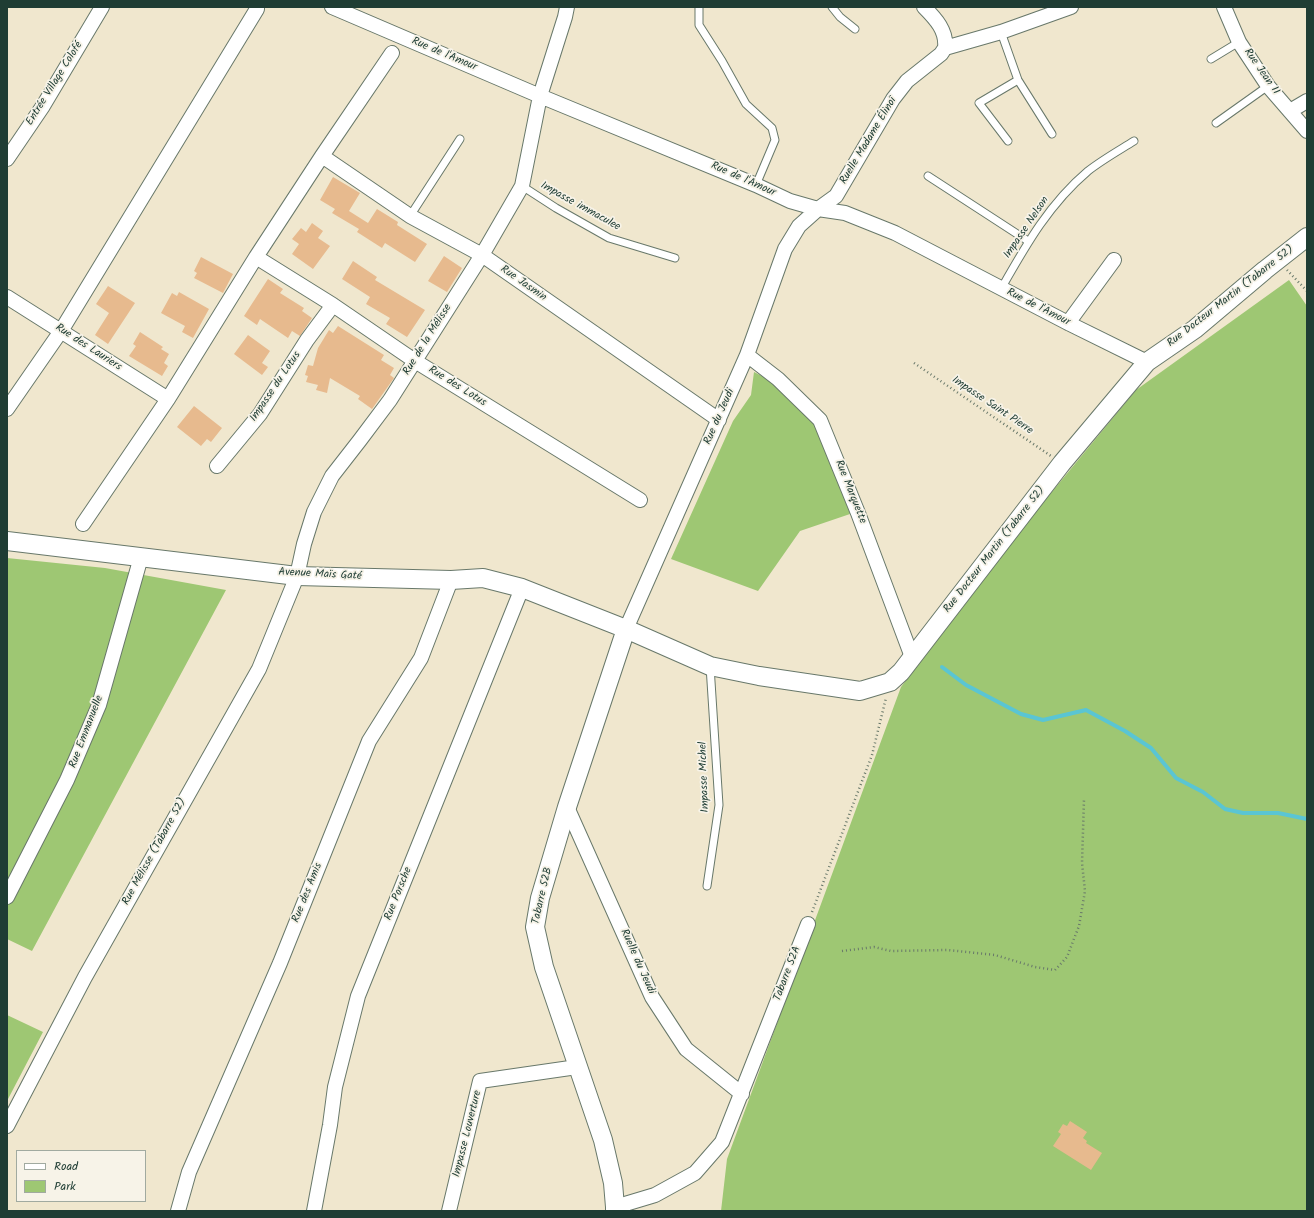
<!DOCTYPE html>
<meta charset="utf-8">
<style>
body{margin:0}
#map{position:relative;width:1314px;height:1218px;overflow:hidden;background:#f0e7ce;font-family:Kalam,sans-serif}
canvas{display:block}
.frame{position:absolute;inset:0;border:8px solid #1f3d34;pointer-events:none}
.legend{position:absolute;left:16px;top:1150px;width:130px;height:52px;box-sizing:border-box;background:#f7f3e8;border:1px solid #a1aaa0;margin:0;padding:5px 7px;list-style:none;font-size:12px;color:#1f3d34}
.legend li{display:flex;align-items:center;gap:8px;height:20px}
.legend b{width:20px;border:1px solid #a1aaa0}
</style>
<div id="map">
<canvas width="1314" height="1218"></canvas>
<div class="frame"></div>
<ul class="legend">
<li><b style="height:5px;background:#fff"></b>Road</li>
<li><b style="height:11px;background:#9ec773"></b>Park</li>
</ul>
</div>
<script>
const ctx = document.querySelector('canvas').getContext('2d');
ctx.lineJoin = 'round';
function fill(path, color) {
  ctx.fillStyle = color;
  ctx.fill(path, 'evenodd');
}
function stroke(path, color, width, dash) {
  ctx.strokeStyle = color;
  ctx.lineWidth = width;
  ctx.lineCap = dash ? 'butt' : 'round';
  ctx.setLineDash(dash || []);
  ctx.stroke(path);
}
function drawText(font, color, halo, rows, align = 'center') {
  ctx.font = font + ' Kalam,sans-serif';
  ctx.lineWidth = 3.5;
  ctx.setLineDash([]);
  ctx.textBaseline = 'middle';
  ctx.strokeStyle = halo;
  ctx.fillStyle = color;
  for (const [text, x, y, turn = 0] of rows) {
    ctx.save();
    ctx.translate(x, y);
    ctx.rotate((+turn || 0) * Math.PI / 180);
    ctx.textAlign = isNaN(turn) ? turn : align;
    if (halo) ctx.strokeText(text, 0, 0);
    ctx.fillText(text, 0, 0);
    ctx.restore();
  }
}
const green = new Path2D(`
 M1289,280L1307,306V1211H721L727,1159L901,687L994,562L1136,390Z
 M754,372L778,384L819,428L850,514L800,531L758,591L671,559L733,421L751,395Z
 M7,558L105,568L226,590L32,951L7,939Z
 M7,1015L43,1032L7,1101Z`);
const stream = new Path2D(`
 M942,667L966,685L1021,714L1043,720L1086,710L1125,731L1151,748L1176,778L1203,792L1225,809L1243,813H1278L1307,819`);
const building = new Path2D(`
 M333,177L360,193L349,211L368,223L377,209L398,222L397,225L427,244L415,262L385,243L382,248L357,232L359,229L332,213L335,209L320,200Z
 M312,223L323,231L318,238L330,246L313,269L292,254L299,244L292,239L301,228L306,232Z
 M444,256L462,268L447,292L428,281Z
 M201,257L233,274L223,293L194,278L197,273L194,271Z
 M353,261L377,277L375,280L425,310L407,337L386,324L390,318L366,304L370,297L342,279Z
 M268,279L283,289L280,293L304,308L302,311L312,318L300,336L292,331L288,338L260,319L257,325L244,316Z
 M108,286L135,303L108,344L95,335L109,313L96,304Z
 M179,292L209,309L193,338L182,332L185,326L161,313L172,293L177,296Z
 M338,326L384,355L381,360L394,368L390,375L394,378L372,409L358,399L360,396L330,378L327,393L316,390L318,385L306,382L308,376L305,375L308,365L313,366L318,348L329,330L333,333Z
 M140,332L163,347L161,349L169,354L164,363L168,366L162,376L129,356L136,346L133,344Z
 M248,335L270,351L262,363L268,367L262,375L234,354Z
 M194,406L222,428L211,442L207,439L201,446L177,427Z
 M1070,1121L1087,1132L1083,1138L1087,1141L1086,1143L1102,1153L1091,1170L1053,1146L1061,1134L1058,1132L1063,1124L1067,1126Z`);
const path = new Path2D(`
 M1287,270L1307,291
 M914,363L1051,456
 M812,912L872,755L886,698
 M842,951L874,947L891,951L948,950L995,955L1035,967L1055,970L1067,957L1079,926L1085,891L1082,863L1084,799`);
const service = new Path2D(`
 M699,7V25L722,61L746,104L772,128L775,140L756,185
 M832,7L840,17L855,29
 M1001,32L1018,80L1052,134
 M1211,59L1239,42
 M1216,123L1268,86
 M1008,141L979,103L1018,80
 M928,176L1028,241
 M522,186L556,208L609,238L675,258
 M410,216L460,139
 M1001,289C1026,245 1049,204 1088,171C1102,160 1118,151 1134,141
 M707,886L719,805L710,666`);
const minor = new Path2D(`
 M332,7L540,96L756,185L790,201L818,209L845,213L895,233L1068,323L1147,362
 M924,7C936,19 947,31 945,48
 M1224,7L1239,42L1268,86L1307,131
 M1290,111L1307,101
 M322,156L410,216L482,255L719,420
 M7,159L43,106L102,7
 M256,257L333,305L415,361L640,500
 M7,297L168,399
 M1068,323L1114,260
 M747,355L778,379L820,420L858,513L912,657
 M7,409L61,331L257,9
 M217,466L260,414L307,340L333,305
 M83,524L168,399L256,257L322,156L392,53
 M626,629L747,355L785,249L799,226L818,209L836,196L893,99L907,81L941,54L945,48L1001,32L1071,7
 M567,807L652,997L686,1049L742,1094
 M7,897L67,780L99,705L141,557
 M7,1126L85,977L259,669L297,576L304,544L314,512L332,476L360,440L390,400L482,255L522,186L540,96L565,17L567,7
 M615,1207L655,1195L695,1173L722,1142L808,924
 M178,1211L189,1172L280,963L369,741L421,658L451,580
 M314,1211L330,1125L335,1087L358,996L522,588
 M449,1211L480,1081L577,1067`);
const tertiary = new Path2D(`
 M7,541L297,576L451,580L483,578L522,588L626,629L710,666L759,676L860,691L890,682L901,672L1062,463L1147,362L1195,329L1265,270L1307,237
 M615,1211V1207L613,1183L603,1140L544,967L535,927L540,898L567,807L626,629`);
const streetNames = [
 ["Rue de l'Amour",444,55,23],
 ["Rue Jean II",1261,72,55],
 ["Entrée Village Colofé",55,84,-58],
 ["Ruelle Madame Élinoï",869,141,-59],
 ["Rue de l'Amour",743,180,24],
 ["Impasse immaculee",580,207,29],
 ["Impasse Nelson",1027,228,-56],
 ["Rue Jasmin",523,284,35],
 ["Rue Docteur Martin (Tabarre 52)",1231,297,-38],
 ["Rue de l'Amour",1038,308,27],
 ["Rue de la Mélisse",428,340,-58],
 ["Rue des Lauriers",88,348,33],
 ["Impasse du Lotus",276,387,-56],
 ["Rue des Lotus",457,387,32],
 ["Impasse Saint Pierre",992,406,34],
 ["Rue du Jeudi",720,417,-66],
 ["Rue Marquette",850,492,68],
 ["Rue Docteur Martin (Tabarre 52)",995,550,-52],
 ["Avenue Maïs Gaté",320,575,3],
 ["Rue Emmanuelle",87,732,-69],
 ["Impasse Michel",705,777,-92],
 ["Rue Mélisse (Tabarre 52)",155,852,-61],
 ["Rue des Amis",308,893,-68],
 ["Rue Porsche",399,894,-68],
 ["Tabarre 52B",543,896,-77],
 ["Ruelle du Jeudi",637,962,66],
 ["Tabarre 52A",788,974,-69],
 ["Impasse Louverture",468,1134,-76]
];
fill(green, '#9ec773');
stroke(stream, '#5ac5d3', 4);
fill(building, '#e7ba8e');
stroke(service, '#68786a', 9);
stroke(minor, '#68786a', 16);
stroke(tertiary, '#68786a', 20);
stroke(path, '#68786a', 2.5, [1, 3]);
stroke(service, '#fff', 7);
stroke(minor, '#fff', 14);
stroke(tertiary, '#fff', 18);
drawText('11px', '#1f3d34', '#f7f3e8', streetNames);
</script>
